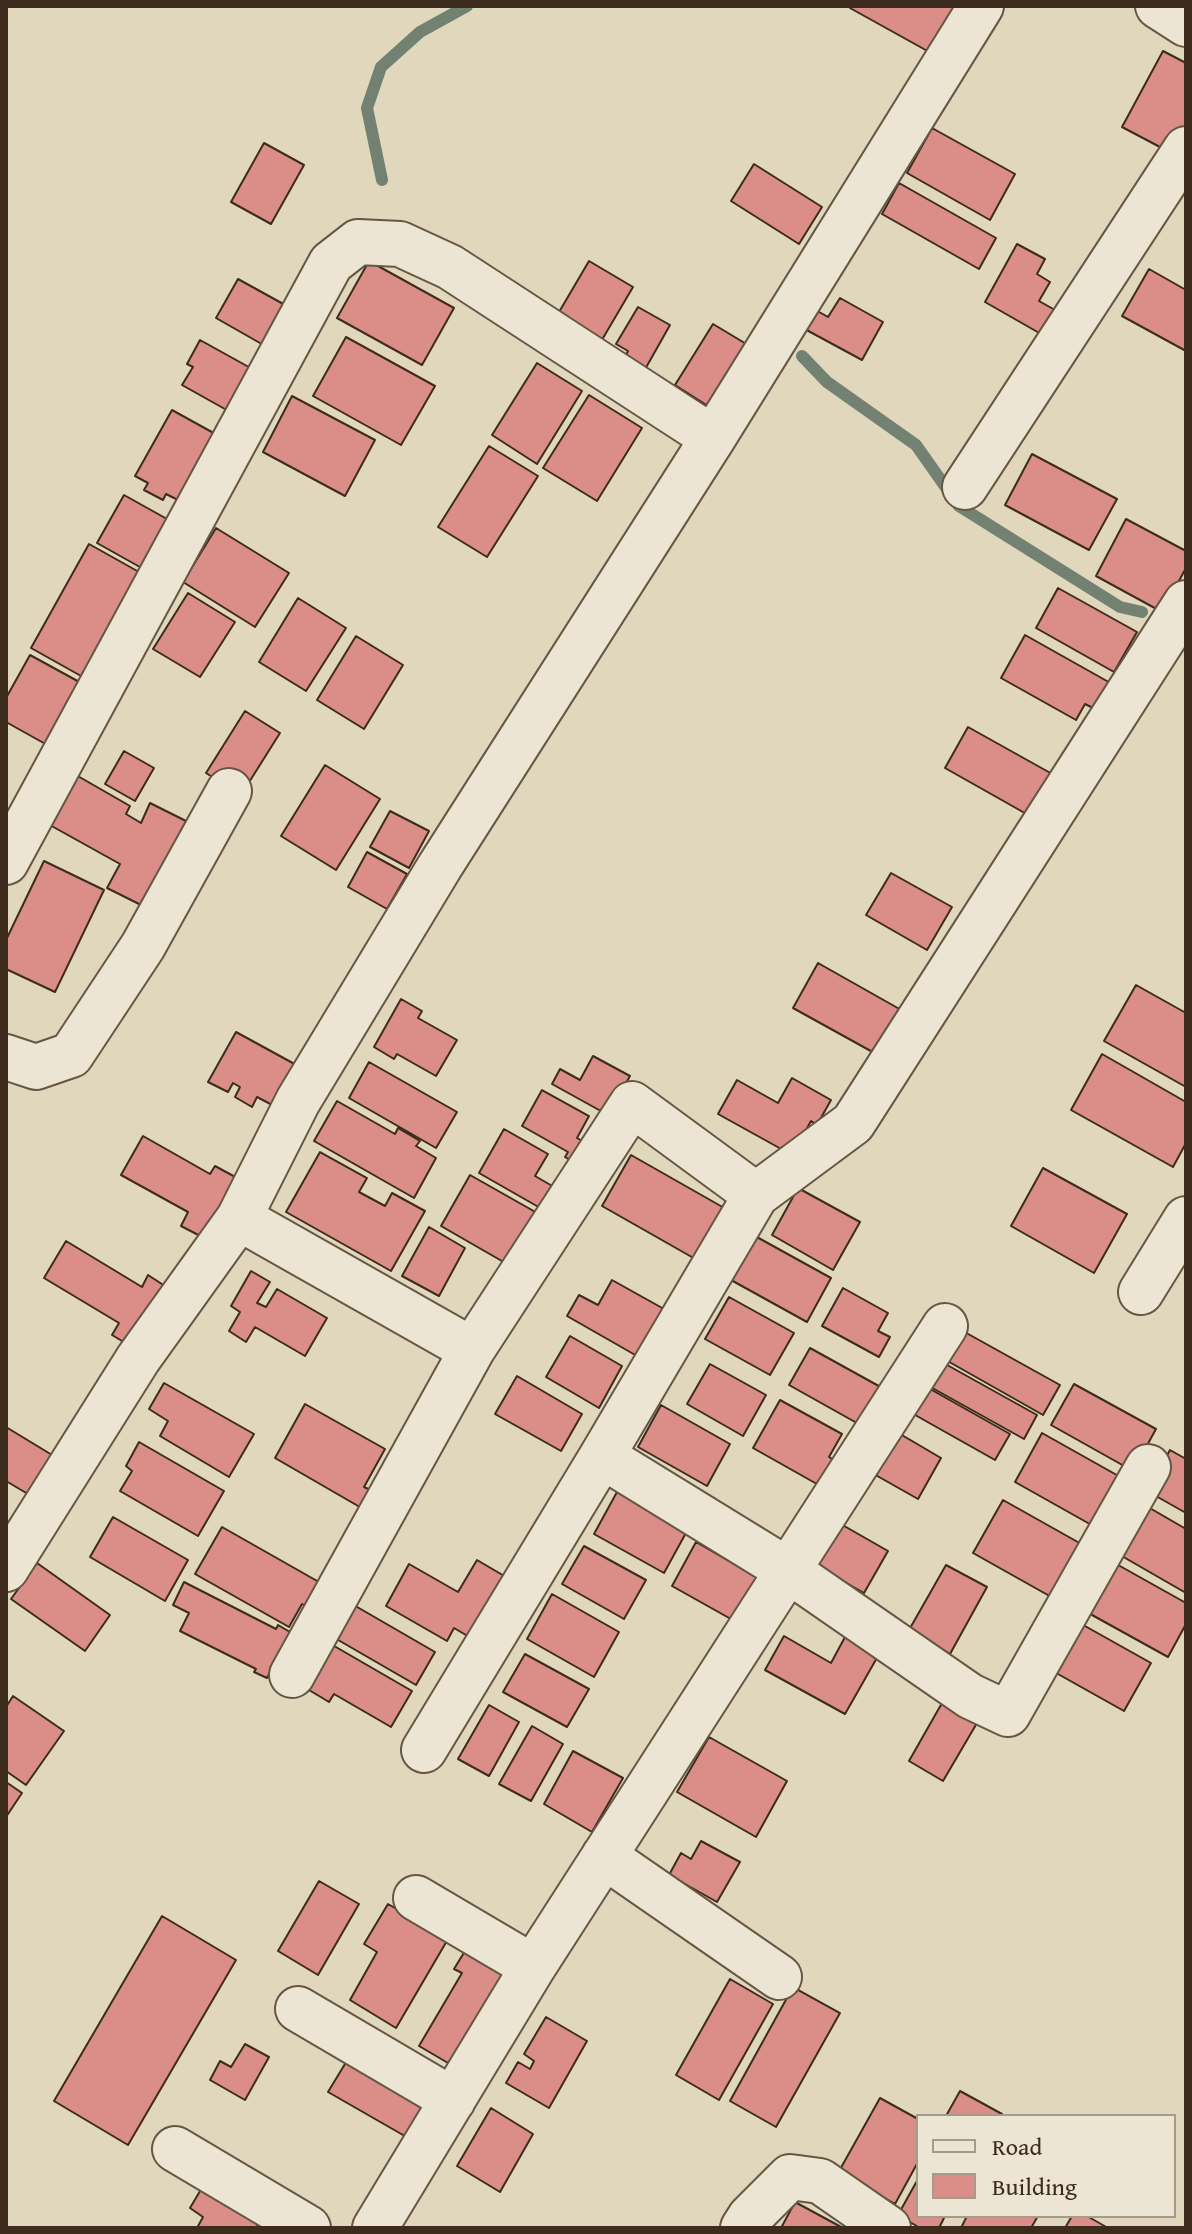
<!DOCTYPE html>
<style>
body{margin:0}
#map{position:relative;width:1192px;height:2234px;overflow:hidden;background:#e1d7bd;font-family:"Gentium Book Plus",serif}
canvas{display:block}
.frame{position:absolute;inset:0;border:8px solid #3d2c1d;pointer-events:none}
.legend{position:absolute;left:916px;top:2114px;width:260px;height:104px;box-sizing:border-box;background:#ece5d4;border:2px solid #a69b8b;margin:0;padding:10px 14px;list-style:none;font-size:24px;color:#3d2c1d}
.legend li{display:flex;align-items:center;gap:16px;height:40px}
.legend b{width:40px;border:2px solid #a69b8b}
</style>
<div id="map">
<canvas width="1192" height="2234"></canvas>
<div class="frame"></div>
<ul class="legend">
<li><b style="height:10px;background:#ece5d4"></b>Road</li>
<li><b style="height:22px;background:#db8e88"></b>Building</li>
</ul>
</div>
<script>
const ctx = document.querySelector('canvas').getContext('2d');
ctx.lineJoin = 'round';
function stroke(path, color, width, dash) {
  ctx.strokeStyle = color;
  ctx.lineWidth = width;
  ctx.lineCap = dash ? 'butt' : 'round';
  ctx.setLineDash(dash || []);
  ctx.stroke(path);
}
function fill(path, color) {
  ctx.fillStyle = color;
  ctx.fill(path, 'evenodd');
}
const stream = new Path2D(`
 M382,180L367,108L381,67L420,32L467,6
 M802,356L827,382L916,445L959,506L1120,607L1142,612`);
const building = new Path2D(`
 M851,6H958L931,53L850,8Z
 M1163,51L1186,63V140L1177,156L1122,127Z
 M932,128L1015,174L990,220L907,173Z
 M264,143L304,165L271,224L231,202Z
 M754,164L822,207L799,244L731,201Z
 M899,183L996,238L979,269L882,214Z
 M1017,244L1045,259L1037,274L1050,282L1039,301L1055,310L1041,334L985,302Z
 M369,261L454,308L422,365L337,318Z
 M589,261L633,287L596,350L552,324Z
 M1149,269L1186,290V351L1122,316Z
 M238,279L296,311L274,351L216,318Z
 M840,298L883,322L862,360L801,327L812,308L828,317Z
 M638,307L670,325L639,380L618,369L628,351L616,344Z
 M713,324L758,351L719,413L675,385Z
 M346,337L435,386L401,445L313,396Z
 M200,340L256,371L232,413L182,385L193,367L187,364Z
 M537,363L582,391L537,464L492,435Z
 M589,395L642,428L597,501L543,468Z
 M292,396L375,440L345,496L263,452Z
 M172,410L219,436L182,502L166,494L163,500L144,490L148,483L135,476Z
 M489,446L538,476L487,557L438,527Z
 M1032,454L1117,499L1089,550L1005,505Z
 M124,495L167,519L155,541L161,545L147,571L97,543Z
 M1126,519L1186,551V568L1162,612L1096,576Z
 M216,528L289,573L255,627L183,582Z
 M89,544L148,577L90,681L31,648Z
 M1058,588L1137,632L1114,672L1036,628Z
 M188,593L235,622L200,677L153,649Z
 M298,598L346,628L306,691L259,662Z
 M1025,635L1114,685L1099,711L1085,704L1076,720L1001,678Z
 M356,636L403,665L364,729L317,700Z
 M30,655L83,684L49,746L6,722V698Z
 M245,711L280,733L241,795L206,773Z
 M968,727L1054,775L1030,816L945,768Z
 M124,751L154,768L135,801L105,784Z
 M325,765L380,799L336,870L281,836Z
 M76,775L130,806L126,814L141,823L150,803L186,821L143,906L107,888L120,864L48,824Z
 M390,811L429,831L409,868L370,847Z
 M367,852L407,874L387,909L348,887Z
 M44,861L104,890L55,992L6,969V940Z
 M891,873L952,907L927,950L866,915Z
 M818,963L903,1011L878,1055L793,1008Z
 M1136,985L1186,1013V1087L1104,1041Z
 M401,999L422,1011L418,1018L457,1040L436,1076L397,1054L394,1059L374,1047Z
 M236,1032L300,1067L278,1108L257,1097L252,1107L235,1097L240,1087L233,1083L228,1092L208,1082Z
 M1102,1054L1186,1102V1143L1173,1167L1071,1110Z
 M593,1056L630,1076L608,1115L552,1084L560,1069L580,1080Z
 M369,1062L457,1112L436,1148L349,1098Z
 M792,1078L831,1100L817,1125L811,1121L792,1155L718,1114L737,1080L778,1103Z
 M542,1090L589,1116L577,1138L586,1143L575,1163L565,1157L568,1152L522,1126Z
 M337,1101L395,1134L398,1128L420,1141L416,1146L436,1158L414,1198L314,1141Z
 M504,1129L548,1154L535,1176L561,1191L549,1213L479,1173Z
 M143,1136L210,1174L215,1166L239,1179L206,1239L181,1226L188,1212L121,1175Z
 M320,1152L367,1178L359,1192L385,1206L392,1193L425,1211L391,1271L286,1212Z
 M631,1155L726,1209L697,1260L602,1206Z
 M1043,1168L1127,1214L1094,1273L1011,1226Z
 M470,1175L546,1218L514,1268L441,1226Z
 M798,1188L860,1222L833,1270L772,1235Z
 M429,1227L465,1248L439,1296L402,1276Z
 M755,1236L831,1278L807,1322L731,1280Z
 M66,1241L142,1287L148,1275L168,1288L132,1347L112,1335L119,1323L44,1278Z
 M251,1271L270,1282L257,1303L266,1307L277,1289L327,1318L305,1356L255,1327L246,1342L229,1331L240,1312L231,1306Z
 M612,1280L664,1309L637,1356L567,1316L579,1295L598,1305Z
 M843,1288L888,1313L878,1331L890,1337L879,1357L822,1326Z
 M729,1297L794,1333L770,1375L705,1339Z
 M961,1330L1060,1385L1043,1415L944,1359Z
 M570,1336L622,1366L599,1408L546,1377Z
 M810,1348L886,1390L864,1427L789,1385Z
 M940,1361L1037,1415L1024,1439L927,1385Z
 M710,1364L766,1395L743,1436L687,1404Z
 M517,1376L582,1414L561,1451L495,1414Z
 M164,1383L254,1434L229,1477L160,1436L168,1421L149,1409Z
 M1074,1384L1156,1429L1133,1471L1051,1425Z
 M923,1385L1010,1434L995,1460L908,1411Z
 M780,1400L842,1434L829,1457L839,1463L824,1488L753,1448Z
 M305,1404L385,1449L364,1487L375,1492L365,1510L275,1458Z
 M661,1405L730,1444L707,1486L638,1447Z
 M6,1427L57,1458L33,1497L6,1481Z
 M895,1431L941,1458L918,1499L872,1473Z
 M1042,1433L1131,1483L1104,1532L1015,1482Z
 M139,1442L224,1491L198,1536L120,1491L132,1471L126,1466Z
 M1170,1450L1186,1459V1513L1147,1491Z
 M617,1492L687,1531L664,1573L594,1534Z
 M1003,1500L1092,1550L1062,1603L973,1553Z
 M1148,1507L1186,1529V1593L1120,1555Z
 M113,1517L188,1560L165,1601L90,1557Z
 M839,1523L888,1551L864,1593L815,1565Z
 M222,1527L326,1586L312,1610L302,1604L289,1627L195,1574Z
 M696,1542L762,1580L738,1623L672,1586Z
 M584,1546L646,1580L624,1619L562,1584Z
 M477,1560L506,1577L471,1638L454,1628L447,1641L386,1606L409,1564L458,1592Z
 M1111,1561L1186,1603V1624L1168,1657L1083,1610Z
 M37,1563L110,1615L85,1651L11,1599Z
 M946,1565L987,1587L950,1654L909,1630Z
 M184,1582L276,1629L278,1625L290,1632L267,1678L254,1672L256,1669L180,1631L189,1613L173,1605Z
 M552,1594L619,1632L594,1677L527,1639Z
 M352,1604L435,1652L416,1685L333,1637Z
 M1076,1621L1151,1663L1124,1711L1049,1669Z
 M784,1636L831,1663L845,1637L878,1656L845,1714L765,1670Z
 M329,1643L412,1691L391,1727L334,1694L329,1702L304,1687Z
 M525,1654L589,1689L567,1727L503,1692Z
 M13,1696L64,1731L26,1785L6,1771V1707Z
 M942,1703L977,1723L943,1781L909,1761Z
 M489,1705L519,1722L489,1776L458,1759Z
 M532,1726L563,1744L531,1801L499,1784Z
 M709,1737L787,1781L756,1837L677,1792Z
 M573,1751L623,1778L592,1832L544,1804Z
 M6,1782L22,1793L6,1817Z
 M701,1841L740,1862L717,1902L669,1875L681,1853L691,1859Z
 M319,1881L359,1904L318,1975L278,1951Z
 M388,1904L448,1939L396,2028L350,2000L377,1952L364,1944Z
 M162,1916L236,1960L128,2145L54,2101Z
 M465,1951L512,1979L460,2070L419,2046L462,1973L454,1969Z
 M730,1979L773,2004L719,2100L676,2075Z
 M793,1987L840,2013L776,2127L730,2101Z
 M546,2017L587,2041L549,2108L506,2083L518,2062L530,2069L534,2061L524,2054Z
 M245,2044L269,2057L245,2100L210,2080L220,2061L231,2067Z
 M351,2054L432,2101L410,2139L328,2092Z
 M960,2091L1002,2114L1001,2116H946Z
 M880,2098L918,2119V2162L895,2204L838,2173Z
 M491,2108L533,2134L500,2192L457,2166Z
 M918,2179V2216H945L939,2228H920L898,2215Z
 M203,2186L261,2219L256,2228H197L203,2217L190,2208Z
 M795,2202L843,2228H781Z
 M967,2216H1038L1031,2228H961Z
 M1072,2216H1087L1108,2228H1065Z`);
const minor = new Path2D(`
 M1158,6L1186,24
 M965,487L1186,149
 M6,862L331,263L358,242L400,244L450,267L713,438
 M6,1057L36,1067L71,1055L143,946L229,791
 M239,1218L472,1350
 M1141,1292L1186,1219
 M602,1456L789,1571L970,1696L1008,1714L1148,1467
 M6,1569L138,1359L239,1218L298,1101L440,866L713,438L981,6
 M292,1675L472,1350L632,1104L756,1195
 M424,1750L602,1456L756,1195L853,1123L1186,603
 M604,1856L779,1977
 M416,1898L533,1967
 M298,2009L453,2100
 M175,2149L308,2228
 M375,2228L533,1967L945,1326
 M743,2228L750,2217L790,2177L820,2181L888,2228`);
stroke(stream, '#728172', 12);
fill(building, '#db8e88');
stroke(building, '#3d2c1d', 2);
stroke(minor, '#665745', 48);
stroke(minor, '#ece5d4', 44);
</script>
